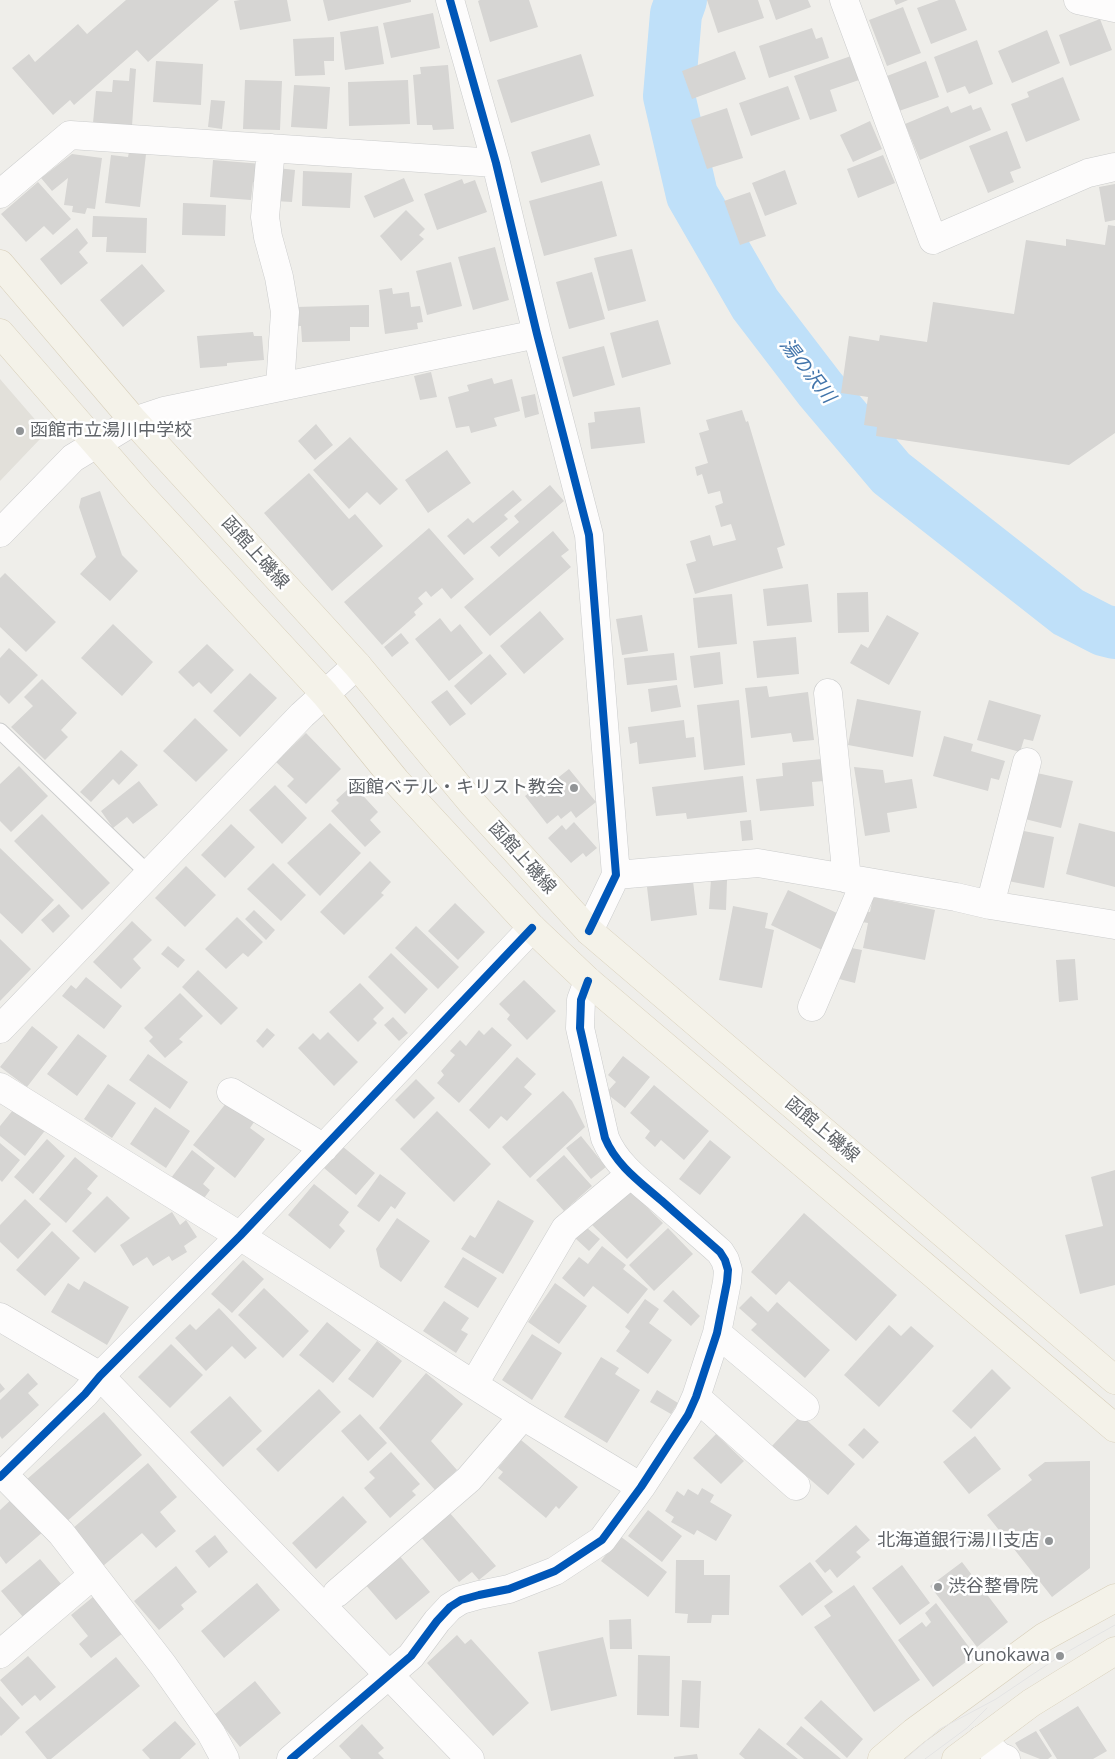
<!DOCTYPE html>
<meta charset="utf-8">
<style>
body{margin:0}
canvas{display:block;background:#efeeea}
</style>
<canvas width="1115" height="1759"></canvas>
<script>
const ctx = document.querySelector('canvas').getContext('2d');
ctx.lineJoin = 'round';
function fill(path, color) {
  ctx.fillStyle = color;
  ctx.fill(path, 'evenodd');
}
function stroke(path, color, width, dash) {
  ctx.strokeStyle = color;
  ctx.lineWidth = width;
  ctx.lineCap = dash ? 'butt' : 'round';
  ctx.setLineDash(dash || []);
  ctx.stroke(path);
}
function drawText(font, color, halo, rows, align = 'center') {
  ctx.font = font + ' "Open Sans","Noto Sans JP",sans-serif';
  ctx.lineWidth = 5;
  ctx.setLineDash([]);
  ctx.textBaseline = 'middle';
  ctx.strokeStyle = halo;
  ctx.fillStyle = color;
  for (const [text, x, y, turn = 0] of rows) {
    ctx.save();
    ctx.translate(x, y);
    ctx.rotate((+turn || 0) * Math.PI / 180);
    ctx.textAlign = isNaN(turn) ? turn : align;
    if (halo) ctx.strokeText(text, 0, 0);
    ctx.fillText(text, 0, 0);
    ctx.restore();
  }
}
const education = new Path2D(`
 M0,379L38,423L41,438L0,481Z`);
const river = new Path2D(`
 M681,0L676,14L669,96L692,195L755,304L820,389L891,473L1068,612L1103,630L1115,633`);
const building = new Path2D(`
 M126,0H219L148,62L137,50L74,105L70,100L53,115L12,68L29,54L35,62L78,24L87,34Z
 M240,0H287L291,21L240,30L234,1Z
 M323,0H411V2L328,21Z
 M480,0H529L538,27L490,42L478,1Z
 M707,0H758L764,18L718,33Z
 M769,0H808L811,7L776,20Z
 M894,0H908L896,5Z
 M939,0H955L967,30L931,44L917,8Z
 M903,7L921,53L887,66L869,20Z
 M433,13L440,48L391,58L383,23Z
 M1100,19L1112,50L1070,66L1059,35Z
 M378,26L384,64L345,70L340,32Z
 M812,28L816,39L822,37L829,58L769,78L759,46Z
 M1047,30L1060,63L1012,83L998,51Z
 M334,37V61H324L325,75L295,76L293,39Z
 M977,40L993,84L969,94L965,86L947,93L934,57Z
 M735,51L746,79L692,99L682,71Z
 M581,54L594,96L511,123L497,80Z
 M851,56L859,80L830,90L837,111L810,120L794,76Z
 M156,61L203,64L201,105L153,102Z
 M926,61L939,97L899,111L887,76Z
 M448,65L454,129L433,130L432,125H417L413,75L421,74L420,67Z
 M130,68L136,69L132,126L93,123L96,91L112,92L113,80L129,81Z
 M1063,77L1080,120L1026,142L1011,104L1029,97L1027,92Z
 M245,80L282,81L280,130L243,129Z
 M408,80L410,124L349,126L348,82Z
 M294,85L330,87L327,129L291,127Z
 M788,86L800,119L751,136L739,103Z
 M211,100L225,101L222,129L208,127Z
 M971,105L973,110L981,107L991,130L920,160L905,124L948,106L951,113Z
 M727,108L743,158L707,169L691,120Z
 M870,121L882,149L853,162L840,135Z
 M1007,131L1021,168L1010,172L1014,182L988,193L969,146Z
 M590,134L600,165L541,183L531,152Z
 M129,152L146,154L140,207L105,203L111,155L128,157Z
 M72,154L102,158L95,209L87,208L85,214L72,212L73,206L64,205L68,178L52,191L41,178Z
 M883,155L895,183L858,198L847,169Z
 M213,160L262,164L260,182H253L251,200L210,197Z
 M277,168L295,170L292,202L274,201Z
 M785,170L797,204L765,216L752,183Z
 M303,171L352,173L350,208L302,206Z
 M404,178L414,201L374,218L364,196Z
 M462,179L464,184L475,180L487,212L437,230L424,194Z
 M602,181L617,236L544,256L529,201Z
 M38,182L71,219L53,235L44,226L26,242L1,214Z
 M1115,184V220L1105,222L1099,187Z
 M750,192L766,236L740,245L724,201Z
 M183,203L226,205L225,236L182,235Z
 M406,210L425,229L419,235L424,239L401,261L380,236Z
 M93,216L147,218L146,253L106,252L107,237H92Z
 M1108,225L1115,226V433L1069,465L876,436L877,427L864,425L868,397L841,393L849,336L879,341L880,335L927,342L933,302L1014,314L1026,240L1066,246V239L1105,245Z
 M77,228L88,243L79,252L88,263L61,285L40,259Z
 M495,247L509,300L473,310L458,257Z
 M632,249L646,301L608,311L594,258Z
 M451,262L462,306L427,315L416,271Z
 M142,264L165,291L123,327L100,300Z
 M592,272L605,319L569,329L556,282Z
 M392,288L393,294L409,292L411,307L420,306L423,322L417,323L418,329L385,334L379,290Z
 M369,305V327H350V341L302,342L301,326H295V307Z
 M658,320L671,364L622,378L610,333Z
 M253,332L254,336H262L264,360L227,363V366L200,368L197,336Z
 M604,346L615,385L573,397L562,357Z
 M431,372L437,397L420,400L414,376Z
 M492,378L494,384L512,379L520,411L494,418L497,426L471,433L469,426L456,428L448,397L469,391L467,385Z
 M535,394L539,414L525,418L521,397Z
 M640,407L645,443L591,449L588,423L595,422L594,412Z
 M742,410L746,422L748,421L785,545L777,548L783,568L695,594L686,564L696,561L690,541L710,535L713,546L736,540L731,524L721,527L715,506L723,503L720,491L708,494L702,474L697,476L695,467L708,463L699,433L709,430L706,420Z
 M316,424L333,445L315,460L298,441Z
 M350,437L398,489L380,505L367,492L349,509L313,470Z
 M447,450L471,483L428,513L405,480Z
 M309,473L349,519L355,514L383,546L332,591L264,513Z
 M550,485L564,501L499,557L490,547L519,522L514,516Z
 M513,490L522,500L504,515L508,519L464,555L447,536L468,518L473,523Z
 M100,491L122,555L138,571L110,601L80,574L96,557L79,507L81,498Z
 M429,528L474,579L451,599L442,588L431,597L426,591L418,598L423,604L414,612L416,615L382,645L344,602Z
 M553,531L569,550L561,556L571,567L490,636L464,607Z
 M5,573L56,622L26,652L0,627V578Z
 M808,584L812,622L767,626L763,589Z
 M868,592L869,632L838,633L837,593Z
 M732,594L737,644L698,648L693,598Z
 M540,611L564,639L524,674L500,646Z
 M642,615L648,651L622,655L616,619Z
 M887,615L919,633L889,685L850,663L861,644L868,648Z
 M440,618L451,632L460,624L483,653L449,681L415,639Z
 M113,624L153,662L122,696L81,658Z
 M401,633L409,643L392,657L384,647Z
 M796,637L799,674L757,678L753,641Z
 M207,644L234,670L211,694L199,682L193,687L178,672Z
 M9,648L38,675L9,704L0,695V658Z
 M720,652L723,684L694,688L690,656Z
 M674,653L677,680L627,685L624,658Z
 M490,654L507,674L471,705L454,686Z
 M250,673L277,698L240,737L213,711Z
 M42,679L77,713L61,730L68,737L45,760L11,727L33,706L24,697Z
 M677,685L681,707L651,712L648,689Z
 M767,686L769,697L808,692L814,740L793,742L791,733L751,738L745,688Z
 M447,690L466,714L450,726L431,702Z
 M857,699L921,711L913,757L848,745Z
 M739,700L745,765L704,770L697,705Z
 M989,700L1041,715L1033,741L1024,739L1020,752L977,740Z
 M195,718L228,750L196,782L163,751Z
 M684,720L686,738L694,737L696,757L639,764L637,742L630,744L628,727Z
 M306,733L341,769L306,804L287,786L294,779L276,762Z
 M944,736L973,744L971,751L1005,761L999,780L991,778L988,791L933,776Z
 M121,750L138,765L119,785L113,779L91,802L80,792Z
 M822,759L824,781L812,782L814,806L760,811L756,779L783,776L782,763Z
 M19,766L48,796L11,832L0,821V784Z
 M854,767L883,770L885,783L912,779L917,808L887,813L890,832L865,836Z
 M569,769L596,802L576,818L571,811L561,819L558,815L547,824L525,796L547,779L550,784Z
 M1037,773L1073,781L1061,828L1025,819Z
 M743,776L747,812L687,819L686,813L656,816L652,787Z
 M139,781L158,805L133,824L127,817L113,828L101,811Z
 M275,785L307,818L282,844L249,810Z
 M356,788L378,812L370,820L381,832L365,847L331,811L339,803L336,800L348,789L351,793Z
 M42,814L110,883L82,910L14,841Z
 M751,820L753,840L742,841L740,821Z
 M574,822L597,848L586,857L583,853L571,863L548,838L562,825L566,830Z
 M330,823L361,853L320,896L287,863Z
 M1079,823L1115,832V887L1066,874Z
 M231,824L255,847L225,878L201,855Z
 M1019,830L1054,837L1044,888L1008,881Z
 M0,848L54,900L22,934L0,913Z
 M370,861L391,882L381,893L384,895L344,935L320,912Z
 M273,863L306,895L281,921L247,889Z
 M186,866L216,895L185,927L155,898Z
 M711,879L727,880L726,910L709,909Z
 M693,881L697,915L651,921L647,887Z
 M788,890L839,914L822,950L771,925Z
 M873,897L935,910L925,960L863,948L868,923L862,922L864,911L870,912Z
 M455,903L485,932L458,960L428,931Z
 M59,904L70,916L53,933L41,920Z
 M733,906L768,913L765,928L774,930L762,988L719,980Z
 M254,910L275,930L266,940L245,919Z
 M237,917L263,942L248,957L243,953L226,969L205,949Z
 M132,921L152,940L133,959L141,968L121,989L93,962Z
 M416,926L459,967L438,989L395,948Z
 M0,939L31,969L0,1001Z
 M168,946L185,960L178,968L161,954Z
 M846,947L862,950L855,983L839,979Z
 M391,953L428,989L405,1014L368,977Z
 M1075,959L1078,1000L1059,1002L1056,960Z
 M198,970L238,1008L221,1025L182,987Z
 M86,977L122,1006L104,1029L62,996L71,985L76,989Z
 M524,980L556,1011L527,1040L507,1019L510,1015L499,1004Z
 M360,983L384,1008L373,1019L377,1023L358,1042L329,1012Z
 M180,993L203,1016L179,1039L183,1042L165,1058L149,1041L153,1037L144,1028Z
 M393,1017L408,1033L399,1041L384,1025Z
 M32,1026L58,1047L27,1087L0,1067Z
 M492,1027L512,1045L459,1103L437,1083L444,1075L441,1071L455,1055L450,1051L460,1040L466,1046L479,1030L484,1035Z
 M267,1028L275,1035L263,1048L256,1041Z
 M328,1032L358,1062L334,1086L298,1048L313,1033L320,1040Z
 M78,1034L107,1056L77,1096L47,1074Z
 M148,1054L188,1082L170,1109L129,1080Z
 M623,1056L650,1077L625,1108L606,1093L616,1082L608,1075Z
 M517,1057L536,1074L524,1087L532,1094L507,1121L501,1116L489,1129L469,1110Z
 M416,1079L435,1098L414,1119L395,1100Z
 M108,1084L136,1103L112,1138L84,1119Z
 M654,1085L709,1131L684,1160L661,1140L655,1147L645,1138L650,1131L630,1113Z
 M563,1091L572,1101L585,1127L530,1178L502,1147Z
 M227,1102L254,1122L250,1128L265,1139L235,1178L193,1145Z
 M17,1105L47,1128L25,1156L0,1136V1126Z
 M155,1107L190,1131L166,1168L130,1144Z
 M437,1111L491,1164L454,1202L400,1149Z
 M581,1136L606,1167L591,1179L566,1148Z
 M47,1139L65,1156L33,1194L14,1177Z
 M710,1140L731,1157L700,1195L679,1179Z
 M0,1143L20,1160L2,1182L0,1180Z
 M342,1146L375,1173L356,1195L324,1168Z
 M192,1150L215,1168L203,1184L210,1190L202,1201L171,1178Z
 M564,1155L592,1186L564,1211L536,1180Z
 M75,1157L98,1176L87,1189L92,1193L66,1223L39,1199Z
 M1115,1170V1285L1080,1294L1065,1235L1103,1226L1091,1177Z
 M380,1174L406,1193L395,1209L391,1206L379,1222L357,1206Z
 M314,1184L349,1212L339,1225L345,1231L330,1249L288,1215Z
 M626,1187L663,1223L627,1259L590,1223Z
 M107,1196L130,1218L95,1253L72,1231Z
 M25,1199L51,1224L18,1259L0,1242V1225Z
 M498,1200L534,1221L503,1274L461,1249L470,1235L475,1238Z
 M172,1212L180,1225L186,1220L197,1237L184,1246L187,1252L172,1261L169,1256L153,1266L147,1257L133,1266L120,1245Z
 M804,1213L897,1295L856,1341L789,1281L776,1295L751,1272Z
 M397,1218L430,1241L401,1282L380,1267L376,1249Z
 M586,1227L600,1239L589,1251L575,1238Z
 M668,1228L693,1254L654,1291L629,1265Z
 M52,1231L80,1258L45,1296L16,1270Z
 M602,1246L626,1265L623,1269L648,1289L628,1314L593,1286L584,1297L562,1278L579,1257L588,1264Z
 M463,1257L497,1278L478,1308L444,1287Z
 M243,1260L264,1279L232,1313L211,1294Z
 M84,1281L129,1307L107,1345L51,1312L68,1283L79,1290Z
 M555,1283L587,1306L559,1344L528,1322Z
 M264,1288L309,1331L283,1358L238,1315Z
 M673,1290L700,1316L691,1326L663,1301Z
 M751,1296L768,1312L777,1302L830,1350L805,1378L751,1330L757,1324L739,1308Z
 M645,1299L659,1309L649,1323L672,1340L648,1374L616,1351L630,1331L625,1327Z
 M444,1301L469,1318L461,1330L468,1334L456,1353L423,1331Z
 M219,1308L257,1348L245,1359L232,1346L206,1371L175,1338L190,1324L196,1330Z
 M327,1322L361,1350L333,1383L299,1355Z
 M889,1325L901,1336L911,1326L934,1346L879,1407L844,1375Z
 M532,1334L562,1353L532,1400L502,1380Z
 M377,1341L402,1361L373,1398L348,1379Z
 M171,1344L203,1375L170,1408L138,1377Z
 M601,1357L619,1368L615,1374L640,1390L607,1443L564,1417Z
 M992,1369L1011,1388L971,1429L952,1411Z
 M28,1373L38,1384L28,1393L39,1405L2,1439L0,1436V1400Z
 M426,1373L463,1404L431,1441L457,1470L435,1490L379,1428Z
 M0,1383L5,1389L0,1393Z
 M319,1389L341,1412L278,1472L256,1449Z
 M657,1390L678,1403L671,1414L650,1402Z
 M230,1396L262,1431L223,1467L190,1432Z
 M104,1412L142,1455L65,1523L26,1480Z
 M360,1414L387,1443L368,1461L341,1431Z
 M801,1415L855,1464L828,1495L772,1446Z
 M864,1428L879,1442L863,1459L848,1445Z
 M716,1434L744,1461L721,1484L693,1458Z
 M975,1436L1001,1469L969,1494L943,1462Z
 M521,1440L578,1487L559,1509L556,1506L546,1518L498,1478L503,1472L498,1468Z
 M391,1452L420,1484L412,1491L416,1495L390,1518L364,1488L375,1478L369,1472Z
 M1090,1461V1568L1052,1597L987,1515L1032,1480L1028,1475L1045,1462Z
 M148,1463L177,1497L160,1512L176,1531L156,1548L142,1533L103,1566L72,1529Z
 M702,1488L714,1495L710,1502L732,1515L716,1541L697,1530L694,1535L671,1522L674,1517L665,1511L677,1491L684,1496L688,1489L698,1495Z
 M343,1496L367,1522L316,1569L292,1543Z
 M14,1497L44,1531L6,1564L0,1556V1510Z
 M648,1510L682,1536L662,1562L628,1536Z
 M449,1512L496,1566L479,1580L472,1572L459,1582L420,1536Z
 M856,1525L870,1540L856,1552L861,1557L837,1578L830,1569L825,1573L815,1561Z
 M215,1535L228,1552L209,1568L195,1551Z
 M620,1536L667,1572L648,1597L601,1561Z
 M398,1554L430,1592L396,1620L364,1583Z
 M40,1559L62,1585L23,1617L1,1591Z
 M676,1560H704V1575H730L729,1615H712L711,1623H687L688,1614L675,1613Z
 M810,1562L833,1592L802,1616L779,1586Z
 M962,1562L1008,1622L977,1647L930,1586Z
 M902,1565L930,1603L900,1625L872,1588Z
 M176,1566L197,1592L181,1605L184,1609L159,1630L134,1601Z
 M257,1583L280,1610L224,1658L201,1631Z
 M854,1585L920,1680L874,1712L814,1627L831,1616L824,1606Z
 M93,1597L123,1633L91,1658L79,1644L88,1636L71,1615Z
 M936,1603L975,1655L933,1687L898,1640L922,1622L926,1627L931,1622L925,1613Z
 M631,1619L632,1649H610L609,1620Z
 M457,1635L465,1644L471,1639L529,1703L493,1736L427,1663Z
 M603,1637L617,1696L551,1711L538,1652Z
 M638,1655L670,1656L669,1716L637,1715Z
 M28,1656L56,1687L40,1701L35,1695L22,1706L0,1680Z
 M116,1657L140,1686L51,1759H47L25,1732Z
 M682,1680L701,1681L699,1728L680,1727Z
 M255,1681L281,1713L240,1747L214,1715Z
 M0,1696L20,1718L1,1736L0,1735Z
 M821,1700L863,1739L847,1758L804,1718Z
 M1078,1706L1107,1751L1093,1759H1057L1039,1730Z
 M175,1721L196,1744L180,1759H150L142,1750Z
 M362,1724L384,1748L378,1753L384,1759H351L339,1746Z
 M801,1726L841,1759H804L786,1744Z
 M759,1728L798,1759H745L739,1754Z
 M1036,1731L1052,1756L1048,1759H1040L1020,1751L1015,1743Z
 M697,1754L698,1759H674V1757Z`);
const lane = new Path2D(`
 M0,731L149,874`);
const street = new Path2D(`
 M450,0L496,163L537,334L589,535L616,875L589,931
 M844,0L933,240L1088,173L1115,167
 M1078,0L1115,8
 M271,148L265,217L268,237L279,277L285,312L280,387
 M0,194L70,135L496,163
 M134,421L164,411L537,334
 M828,693L847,879
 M616,875L758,863L956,897L990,905L1115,925
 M990,905L1027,762
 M812,1007L865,882
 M0,1029L302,715L357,665
 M0,1087L240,1236L523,1416L641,1487
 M231,1092L324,1148
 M717,1333L805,1407
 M474,1384L565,1229L631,1174
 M696,1397L796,1486
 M3,1474L61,1533L163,1665L211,1733L225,1759
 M0,1477L85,1394L100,1376L240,1236L532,928
 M337,1593L469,1479L523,1416
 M0,1654L93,1575
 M981,1740L999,1756L1006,1759
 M291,1759L411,1656L437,1621L450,1607L461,1600L479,1595L509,1589L555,1571L602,1540L641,1487L688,1415L696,1397L717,1333L727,1282L728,1270L725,1260L720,1252C701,1235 681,1218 662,1201C640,1182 616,1165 605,1138L580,1028L581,1000L588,981`);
const secondary = new Path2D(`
 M0,533L73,458L134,421
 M0,1317L100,1376L470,1759`);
const primary = new Path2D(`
 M0,264L134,421L357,665L473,804L589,931L1115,1380
 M0,333L141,495L325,694L396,781L532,928L588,981L1115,1428
 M882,1759L914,1732L1044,1637L1115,1598
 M956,1759L1031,1703L1115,1651`);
const tram = new Path2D(`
 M905,1759L940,1729L996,1699L1060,1656L1115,1625
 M925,1759L967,1728L987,1708`);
const cycleway = new Path2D(`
 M450,0L496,163L537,334L589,535L616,875L589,931
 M0,1477L85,1394L100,1376L240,1236L532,928
 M291,1759L411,1656L437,1621L450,1607L461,1600L479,1595L509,1589L555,1571L602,1540L641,1487L688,1415L696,1397L717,1333L727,1282L728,1270L725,1260L720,1252C701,1235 681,1218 662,1201C640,1182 616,1165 605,1138L580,1028L581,1000L588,981`);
const markers = [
 [20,431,5,"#919496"],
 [574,788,5,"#919496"],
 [1049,1541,5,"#919496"],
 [938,1587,5,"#919496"],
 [1060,1656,5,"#919496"]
];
const poiNames = [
 ["函館市立湯川中学校",30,431,"left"],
 ["函館ベテル・キリスト教会",564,788],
 ["北海道銀行湯川支店",1039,1541],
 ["渋谷整骨院",948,1587,"left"],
 ["Yunokawa",1050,1656]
];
const streetNames = [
 ["函館上磯線",255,553,48],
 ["函館上磯線",522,858,48],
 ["函館上磯線",822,1130,40]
];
const waterNames = [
 ["湯の沢川",807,371,52]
];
fill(education, '#e2e0da');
stroke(river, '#bfe0f9', 52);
fill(building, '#d6d5d3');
stroke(lane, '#cbcccc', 17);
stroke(street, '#cbcccc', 29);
stroke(secondary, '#cacacb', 29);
stroke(primary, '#d7ceb8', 29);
stroke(lane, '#fdfcfc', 15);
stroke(street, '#fdfcfc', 28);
stroke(secondary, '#fdfcfc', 28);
stroke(primary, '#f4f2e9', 28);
stroke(tram, '#e4e4e4', 1);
stroke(cycleway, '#0057b8', 8);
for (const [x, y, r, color] of markers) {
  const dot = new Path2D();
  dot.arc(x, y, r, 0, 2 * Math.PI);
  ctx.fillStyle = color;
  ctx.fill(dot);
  stroke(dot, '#fff', 2);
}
drawText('18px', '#5f6368', '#fff', poiNames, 'right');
drawText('18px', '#5f6368', '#fff', streetNames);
drawText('italic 19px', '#4174aa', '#fff', waterNames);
</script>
